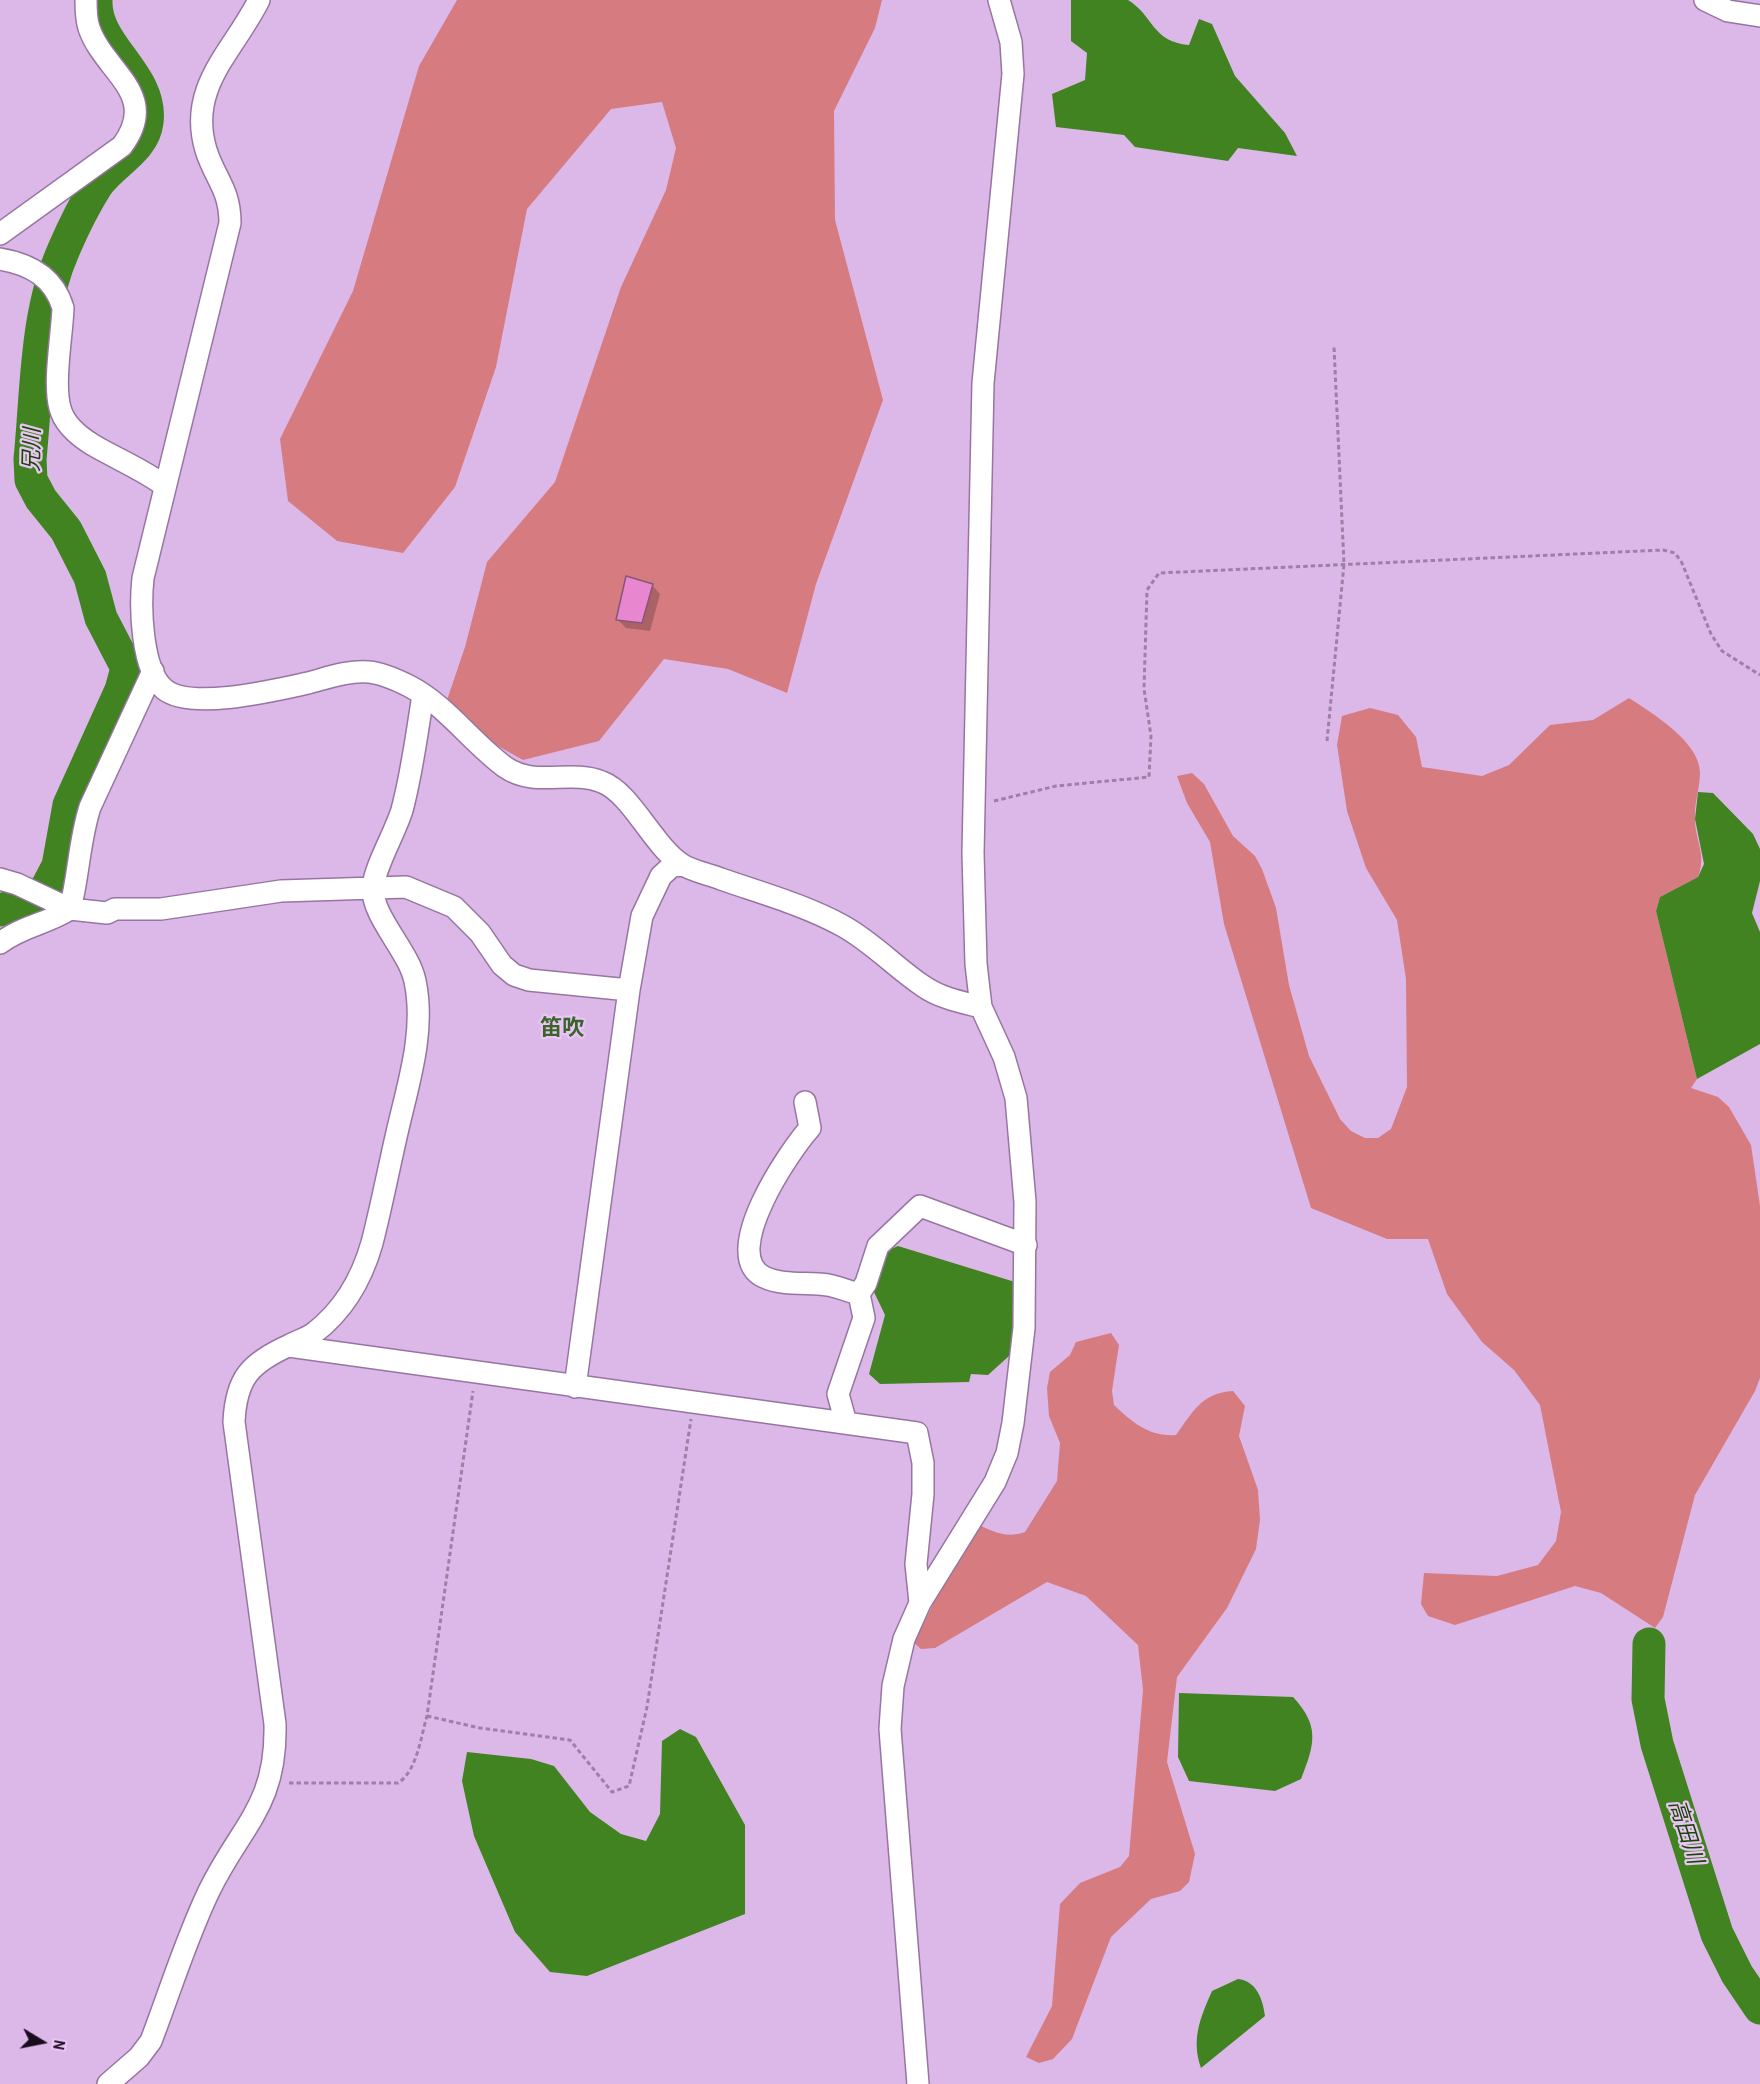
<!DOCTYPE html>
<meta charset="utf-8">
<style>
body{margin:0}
#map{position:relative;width:1760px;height:2084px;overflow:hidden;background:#dcb8e9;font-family:"Archivo Narrow",sans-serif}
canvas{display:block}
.north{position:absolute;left:12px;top:2012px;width:60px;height:60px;-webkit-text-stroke:4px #e9c5f6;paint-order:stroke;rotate:100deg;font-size:16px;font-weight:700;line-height:24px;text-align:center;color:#190c1d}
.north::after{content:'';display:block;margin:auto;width:21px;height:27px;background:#190c1d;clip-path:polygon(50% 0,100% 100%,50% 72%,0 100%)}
</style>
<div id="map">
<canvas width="1760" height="2084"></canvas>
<div class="north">N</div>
</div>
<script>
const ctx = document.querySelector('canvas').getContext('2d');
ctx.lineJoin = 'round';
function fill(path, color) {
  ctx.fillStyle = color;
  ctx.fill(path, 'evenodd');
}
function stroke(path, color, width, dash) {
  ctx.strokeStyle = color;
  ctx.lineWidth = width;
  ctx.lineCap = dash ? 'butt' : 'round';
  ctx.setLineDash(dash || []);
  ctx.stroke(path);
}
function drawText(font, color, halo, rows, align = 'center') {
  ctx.font = font + ' "Archivo Narrow","Noto Sans JP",sans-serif';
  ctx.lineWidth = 4.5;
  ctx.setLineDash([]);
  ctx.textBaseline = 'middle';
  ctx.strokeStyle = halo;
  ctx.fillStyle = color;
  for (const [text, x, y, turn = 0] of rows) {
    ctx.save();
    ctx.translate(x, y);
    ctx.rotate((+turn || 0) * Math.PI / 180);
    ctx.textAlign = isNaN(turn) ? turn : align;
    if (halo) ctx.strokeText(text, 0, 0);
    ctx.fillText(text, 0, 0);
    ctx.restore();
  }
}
const green = new Path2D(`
 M457,0H882L875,28L834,111L835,220L883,400L816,584L787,693L728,669L664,659L599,741L523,760L457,723L447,700L465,647L487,562L555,482L621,287L666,190L676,148L662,102L611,109L527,209L496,367L455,487L403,553L337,541L288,501L280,439L353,291L419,66Z
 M1629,698C1652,713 1700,742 1700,773C1700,788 1694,803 1695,819C1695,841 1707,854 1698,877L1660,897L1656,911L1697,1079L1691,1088L1718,1097L1729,1107L1751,1145L1760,1206V1378L1755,1391L1695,1495L1663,1617L1655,1628L1601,1593L1575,1586L1455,1625L1428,1616L1421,1604L1424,1573L1497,1576L1538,1565L1556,1541L1561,1512L1540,1405L1514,1370L1482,1342L1447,1294L1428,1239H1387L1311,1208L1224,924L1210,842L1187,803L1177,776L1192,773L1204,784L1233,836L1255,856L1262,869L1276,908L1289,985L1309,1056L1340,1119L1351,1131L1365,1138H1378L1391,1129L1407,1087L1406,979L1397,920L1366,868L1347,811L1337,745L1342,716L1370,708L1398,715L1416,737L1422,767L1482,776L1509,765L1550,725L1593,720Z
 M1111,1333L1119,1345L1112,1391L1114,1405C1132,1422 1149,1437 1176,1435C1193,1412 1201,1393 1233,1391L1245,1406L1239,1436L1258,1490L1260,1520L1256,1549L1227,1608L1177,1677L1167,1762L1195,1854L1189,1882L1180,1891L1151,1899L1111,1937L1072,2039L1053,2059L1039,2063L1026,2057L1052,2006L1060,1904L1080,1883L1120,1867L1129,1856L1143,1690L1138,1645L1086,1596L1047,1582L935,1648L921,1649L914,1643L973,1522C992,1531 1005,1539 1025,1532L1057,1481L1060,1443L1049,1416L1047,1388L1050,1372L1070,1355L1076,1342Z`);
const water = new Path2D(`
 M1071,0H1128C1154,16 1152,42 1189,45L1199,19L1212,24L1235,76L1285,133L1297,156L1238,148L1228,161L1135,147L1124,135L1056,127L1052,94L1085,80L1087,53L1071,41Z
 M1698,792L1713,793L1753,834L1760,849V881L1752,913L1760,932V1044L1697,1079L1656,911L1660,897L1698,877L1704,864L1695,819Z
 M898,1246L1015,1282L1014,1336L1009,1356L988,1375L971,1374L969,1382L880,1384L869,1374L885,1315L873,1290L886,1251Z
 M1179,1693L1293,1697C1320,1726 1315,1744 1301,1779L1275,1791L1189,1781L1178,1757Z
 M680,1729L696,1737L745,1825V1914L587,1976L550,1972L515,1932L474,1836L462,1781L467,1752L531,1759L554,1766L590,1812L621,1834L646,1841L660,1814L662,1741Z
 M1238,1979C1257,1981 1263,2000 1265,2016L1201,2068C1191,2040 1200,2018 1212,1991Z`);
const shadow = new Path2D(`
 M652,585L660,594L650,631L626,628L618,620Z`);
const river = new Path2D(`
 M0,910L24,903L46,889L58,866L69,805L121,690L127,668L101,618L90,577L66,530L41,499L31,480L30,459C37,390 35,314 64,249C73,228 85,204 97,185C112,163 144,150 147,122C153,74 94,47 96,0
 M1649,1644L1648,1699L1657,1744L1717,1934L1737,1974L1760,2008`);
const building = new Path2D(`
 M626,576L653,584L642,623L616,620Z`);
const path = new Path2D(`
 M1327,741L1344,564L1334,347
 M994,801L1056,786L1149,777L1151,736L1144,689L1147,590L1159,573L1663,550L1675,553L1682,563L1711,634L1722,651L1760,675
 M427,1716L480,1728L570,1740L612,1792L629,1786L647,1707L691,1419
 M289,1783H398C417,1771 421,1736 427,1716L473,1391`);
const minor = new Path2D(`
 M259,0C233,52 187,87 206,150C215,179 230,189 230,223L143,578C140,606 141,669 164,689C190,711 276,690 308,683C327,678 349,670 369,672C382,673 397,680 409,686C446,705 472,743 505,767C535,788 570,769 602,782C631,793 652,844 681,864C692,871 708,874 721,879C761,893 805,905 843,926C872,942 895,967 923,986C940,998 961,1002 981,1007
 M1705,0L1728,11L1760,16
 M0,234L122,146C161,94 104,72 89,28C86,19 86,9 86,0
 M0,259C30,264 54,277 63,308C62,335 53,383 60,408C64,424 80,437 93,445C117,459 142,469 165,486
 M0,879L17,884L70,909L107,913L115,909H161L281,891L406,887L454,907L480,933L502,965L514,975L529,980L629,990
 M0,943C22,926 47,924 70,909C79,875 79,841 90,807L153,671
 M805,1102L810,1128C790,1150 718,1255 764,1277C783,1286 807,1282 828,1285C838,1287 848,1291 859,1294L864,1318L838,1394L846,1423
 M859,1294L866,1283L878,1246L920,1206L1026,1245
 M289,1346L917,1433L923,1463V1494L916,1564L920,1603
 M575,1387L629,990L642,916L661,876L672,866L683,865
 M108,2084L139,2057L151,2041C170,1991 186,1939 209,1891C241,1825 277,1806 275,1724L234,1422C236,1378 250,1363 290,1345C298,1341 307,1338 314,1333C343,1311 362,1278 372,1243C381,1208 388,1172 396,1137C407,1087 426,1033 415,981C409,951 371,916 373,887C375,866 395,833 402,810C412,773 417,733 423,695
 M918,2084L890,1729L893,1686L904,1639L920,1603L995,1482L1007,1453L1013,1423L1024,1328L1025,1202L1016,1098L1004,1057L981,1007L976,964L973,853L983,383L1013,74L1011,42L999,0`);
const waterNames = [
 ["兄川",33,450,-89],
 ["高田川",1685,1832,72]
];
const neighbourhoodNames = [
 ["笛吹",562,1029]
];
fill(green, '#d67b80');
fill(water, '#408320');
fill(shadow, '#0003');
stroke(river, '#408320', 33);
fill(building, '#e886cf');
stroke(building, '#865779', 1.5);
stroke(minor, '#9775a2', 24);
stroke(path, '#9c80a6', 3, [4.5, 3]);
stroke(minor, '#fff', 21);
drawText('italic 22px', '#194600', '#e9c5f6', waterNames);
drawText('bold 22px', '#3a6429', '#e9c5f6', neighbourhoodNames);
</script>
